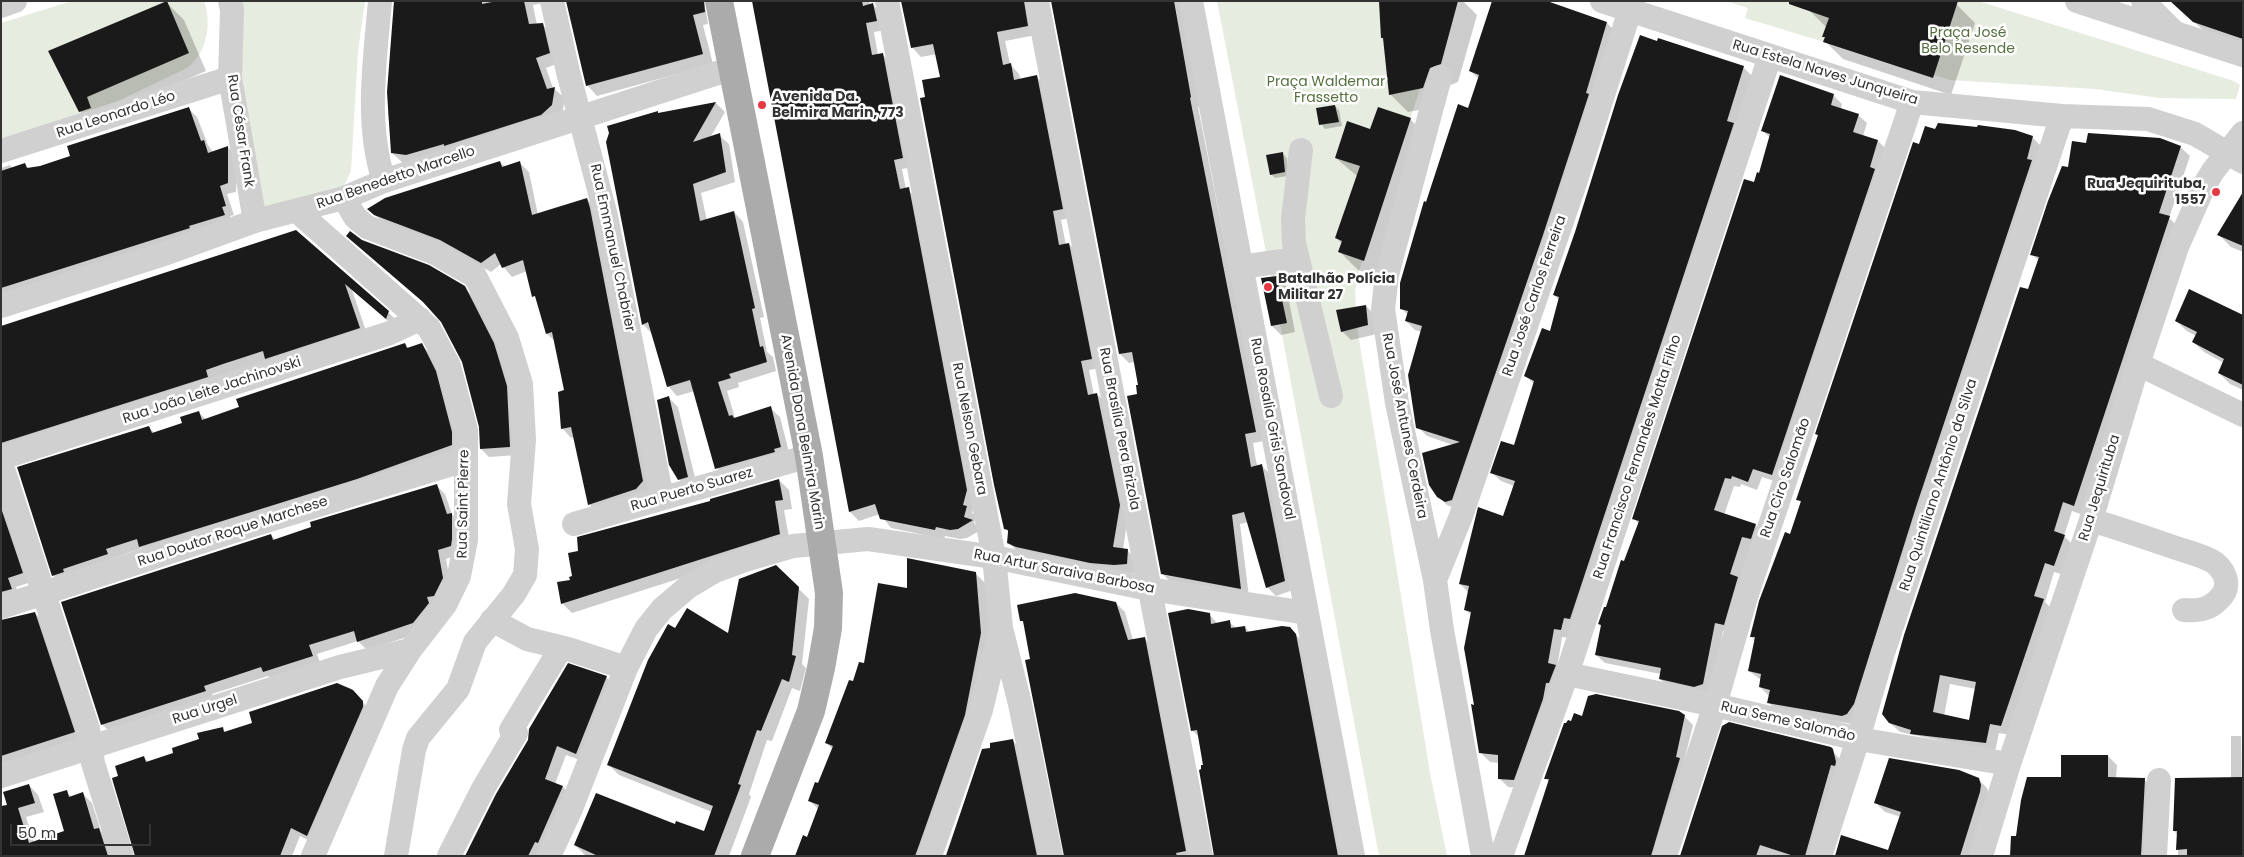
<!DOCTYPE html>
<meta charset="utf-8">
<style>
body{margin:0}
#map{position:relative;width:2244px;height:857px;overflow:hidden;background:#fff;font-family:Poppins,sans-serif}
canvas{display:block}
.frame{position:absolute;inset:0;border:2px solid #333;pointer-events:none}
.scale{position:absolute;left:10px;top:824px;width:141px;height:22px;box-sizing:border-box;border:2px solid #333;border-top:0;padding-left:6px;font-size:15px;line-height:18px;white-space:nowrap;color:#333;-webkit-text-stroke:4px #fff;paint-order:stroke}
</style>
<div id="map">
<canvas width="2244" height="857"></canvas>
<div class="frame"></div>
<div class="scale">50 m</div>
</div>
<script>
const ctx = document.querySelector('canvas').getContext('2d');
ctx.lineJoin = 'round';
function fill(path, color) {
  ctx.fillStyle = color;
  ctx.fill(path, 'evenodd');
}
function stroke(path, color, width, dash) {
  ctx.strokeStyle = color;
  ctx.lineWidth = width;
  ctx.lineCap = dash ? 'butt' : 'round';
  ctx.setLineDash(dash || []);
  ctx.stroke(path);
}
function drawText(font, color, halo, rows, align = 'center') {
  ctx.font = font + ' Poppins,sans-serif';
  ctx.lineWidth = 5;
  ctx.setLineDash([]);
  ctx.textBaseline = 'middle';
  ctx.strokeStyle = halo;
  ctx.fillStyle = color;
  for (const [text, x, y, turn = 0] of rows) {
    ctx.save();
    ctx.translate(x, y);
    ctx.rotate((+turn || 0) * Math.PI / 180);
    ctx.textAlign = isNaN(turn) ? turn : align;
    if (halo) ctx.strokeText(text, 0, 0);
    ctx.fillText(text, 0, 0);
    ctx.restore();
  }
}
const green = new Path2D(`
 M72,1H204C212,24 207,53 187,68L95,112L1,141V23Z
 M242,1H365L358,51L351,171L345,184L333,192L260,209L236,69Z
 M1217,1H1437L1424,77L1360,268L1355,291L1357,327L1430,773L1447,856H1379L1284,345Z
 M1726,1H1978L2234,81L2240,85L2236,99L2160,98L2095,89L1950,80L1745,18L1748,8Z`);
const shadow = new Path2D(`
 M395,1H544V3L533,5L537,25L542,24L553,35L559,63L546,68L553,88L565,98L562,115L403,163L392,153L388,114Z
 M704,1L708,24L703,25L713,64L597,96L587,85Z
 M754,1H869L870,5H873L882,14L885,30L874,32L878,55H883L892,64L912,167L902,169L906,189L918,198L976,500L972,513L976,516L974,523L981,530L967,538L960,539L945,536L944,539L891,528L880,514L859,521L850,512Z
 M903,1H1037L1036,35L1005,41L1010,64L1019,74L1021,80L1037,77L1046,86L1071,218L1061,220L1066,245L1069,244L1078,253L1100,368L1089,370L1094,395L1097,394L1106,403L1128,515L1123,550L1128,551L1137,560L1136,573L1124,574L1018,552L1008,542L1009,533L1005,528L927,98L941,78L937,54L921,57L912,47Z
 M1052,1H1180L1200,106L1198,107L1264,441L1253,443L1256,461L1258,467L1262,466L1271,475L1293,590L1276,596L1267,587L1249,522L1240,524L1249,597L1171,583L1162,573L1135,362L1129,363L1120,354Z
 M1378,1H1463L1477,15L1458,82L1448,86L1441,106L1408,112L1390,94L1381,5Z
 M1542,1L1607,23L1616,32L1459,510L1447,505L1438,496L1453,445L1427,436L1418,427L1421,332L1415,330L1406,321L1408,315L1401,308L1427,204L1469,109L1479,79L1470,71Z
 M2171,1H2243V44L2204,31Z
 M166,2L184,20L206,71L104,115L98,129L80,111L50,52Z
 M1957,5L1975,23L1951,95L1843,59L1825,41L1827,28L1809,10Z
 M1743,67L1752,76L1570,638L1562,637L1557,668L1523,788L1508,787L1499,778V763L1490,762L1481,753L1472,616L1466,610L1469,593L1460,584L1503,517L1514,486L1501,481L1492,473L1515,447L1534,384L1525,375L1550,333L1559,300L1554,295Z
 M1833,95L1842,104L1841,109L1858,115L1867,123L1863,136L1878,141L1887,150L1781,483L1762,477L1757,490L1741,484L1740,487L1734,486L1724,515L1755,525L1764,534L1760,547L1751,545L1740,581L1732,633L1723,631L1711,692L1669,688L1660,679L1661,674L1605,663L1596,655L1602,627L1599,624L1639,524L1634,519L1759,174L1770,138L1763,131Z
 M716,103L725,112L710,138L719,135L729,144L735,182L701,193L707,221L734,212L743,222L764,317L760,318L767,352L773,357L776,371L738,383L739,387L727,391L735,418L770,408L780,417L790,456L726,478L717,468L695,391L677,396L668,386L652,334L643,324L657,112L659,114Z
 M1335,106L1339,110L1342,126L1325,129L1321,124Z
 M188,108L197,117L208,145L213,152L228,147L236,156V192L227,194L234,215L230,216L233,224L1,300V168L10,165L13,169L25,165L30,169L40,167L72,156Z
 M1410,119L1428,137L1382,278L1358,270L1340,252L1342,244L1337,238L1358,177L1336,158L1371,131Z
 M1936,131L2032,137L2041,146L1852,724L1778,712L1769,703V696L1760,687L1761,680L1749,671L1755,641L1751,636L1791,536L1802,503L1797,499L1819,436L1816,434L1919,146Z
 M2180,147L2190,156L2169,218L2178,227L2083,515L2072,511L2064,536L2073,545L2064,575L2054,572L2045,602L2053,610L2010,735L1999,733L1995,752L1900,732L1890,723L2039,261L2032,254L2069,169ZM1950,684L1976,689L1970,721L1944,716Z
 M1283,154L1287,158L1288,176L1275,178L1271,174Z
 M500,162L505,167L520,163L529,172L538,215L587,199L596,208L652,490L598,514L589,504L574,437L571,438L562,428L566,390L556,342L547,334L527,271L512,277L501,264L491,272L451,249L385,224L369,210Z
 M2243,195V252L2231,247L2219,235Z
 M296,232L388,312L397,321L395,327L352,290L368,337L1,457V327Z
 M361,241L464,287L473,296L502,353L515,396L517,455L489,457L481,449V427L463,362L442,321Z
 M1277,277L1286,286L1295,332L1281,335L1272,326Z
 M1366,306L1375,315L1377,334L1351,340L1342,331Z
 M2243,316V390L2230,384L2219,373L2224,363L2204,352L2193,342L2196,336L2187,331L2176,321Z
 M405,344L409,349L421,345L430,353L444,381L460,453L149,555L142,548L113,558L62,584L53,575L149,428L155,433L183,424L198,412L206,419Z
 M669,398L678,407L697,486L688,488L679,479Z
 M779,480L789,490L792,509L784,510L790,543L572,613L562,603L574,577L580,552L711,502Z
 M436,485L445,494L452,514L460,523L459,554L446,559L451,587L422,632L367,650L358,641L317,654L321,665L273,680L268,676L212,694L214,699L111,733L102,724L271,535L276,540Z
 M1,492L31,582L16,587L20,598L1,606Z
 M975,573L986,584L991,644L928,856H798L807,838L818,809L809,800L819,785L833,750L826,742L854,683L908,589Z
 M798,588L809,599L802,664L806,668L800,691L792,688L772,741L767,740L749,794L751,797L729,856H586L575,845L676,826L705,833L712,812L619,775L609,765L675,629L729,635Z
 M1116,603L1125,612L1133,640L1144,638L1154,647L1194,856H1066L1032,660L1025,624L1021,620Z
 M35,613L44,622L83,741L1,767V621Z
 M1209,614L1218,624L1229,622L1236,628L1245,627L1250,633L1289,628L1305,644L1344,856H1216L1199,737L1192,730Z
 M606,677L616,687L586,762L566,755L555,784L563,787L572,796L542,856H466Z
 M337,684L350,688L371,711L316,844L300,836L292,856H138L119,777L144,758L149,762L175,754L222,729L227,733L254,724Z
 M1684,716L1693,725L1661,856H1526L1549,782L1545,778L1572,723L1583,718Z
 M2241,732L2243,856H2178V835L2174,831L2231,779V736H2241Z
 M1013,741L1022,750L1045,856H945L983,750Z
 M1830,748L1843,763L1816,856H1681Z
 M2108,756L2117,765L2116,779H2144L2153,788L2150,856H2011L2017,837L2063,779Z
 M1978,779L1987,788L1989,795L1972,856H1836L1889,852L1901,817L1885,812L1876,803Z
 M29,785L38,795L44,812L26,817L34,842L66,832V792L72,797L83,794L92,803L101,831L108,838L113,856H1L8,805Z`);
const building = new Path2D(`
 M167,1L189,53L87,97L91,108L79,112L48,51Z
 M394,1H482V4L497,1H524L529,24L543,23L550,53L536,58L547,89L555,87L552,105L541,115L444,146V144L406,155L391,153L387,92Z
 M566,1H704L705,12L693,15L703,54L586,86Z
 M752,1H862L863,6L873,3L877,21L866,23L872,55L883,53L903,158L894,160L900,189L909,187L967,490L963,505L967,506L964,517L973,520L958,529L950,530L936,527L935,530L880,519L875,504L849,512Z
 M901,1H1024L1028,26L997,32L1003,65L1011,63L1014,80L1037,75L1063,209L1053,211L1059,245L1069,243L1092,359L1081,361L1088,395L1097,393L1120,505L1113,547L1128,549L1127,564L1114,565L1090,563L1016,547L1007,543L1008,532V530L1004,529L994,485L920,98L925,97L922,80L940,77L933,44L911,48Z
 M1051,1H1174L1191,97L1190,98L1256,432L1245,434L1248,450L1251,467L1262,464L1285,581L1266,588L1244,512L1232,515L1241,589L1161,574L1127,396L1137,394L1136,385H1138L1132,352L1119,354Z
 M1379,1H1458L1441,64L1430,68L1423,88L1389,95L1383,38H1381Z
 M1492,1H1547L1607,22L1586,93L1589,94L1543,235L1452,500L1445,502L1437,497L1429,485L1422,453L1460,442L1416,428L1408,375L1422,326L1405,321L1408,311L1400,309V283L1424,201L1426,202L1458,104L1468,108L1479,75L1469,71Z
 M1789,1H1958L1933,78L1823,42L1825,37H1822L1829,18L1789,4Z
 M2170,1H2243V39L2193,22Z
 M1640,35L1657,41L1658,38L1744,66L1727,121L1734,123L1570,619L1564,618L1561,630L1554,629L1548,663L1556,665L1554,670L1549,683H1546L1543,699L1514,780L1498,779V755L1479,753L1471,704L1474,705L1464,648L1471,612L1464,610L1469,586L1459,584L1478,507L1503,516L1515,481L1490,473L1501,441L1514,445L1534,381L1524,376L1542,328L1550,331L1559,297L1553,295L1575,232L1618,95Z
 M1780,75L1834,94L1831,105L1859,114L1853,132L1878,140L1870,167L1875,169L1772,475L1753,469L1748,482L1732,476L1731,479L1725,478L1714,510L1756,524L1751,539L1742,537L1730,574L1738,577L1724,625L1715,623L1703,684L1694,687L1659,679L1661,668L1595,655L1601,625L1598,624L1604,607H1606L1621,560L1624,561L1639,521L1632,519L1744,179L1754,182L1757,172L1759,173L1770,134L1761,131Z
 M716,102L693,142L720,133L726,172L693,184L700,221L734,211L755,308L752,309L760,347L763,346L767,362L729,374L731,378L718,382L729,416L732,415L734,418L771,406L781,447L774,449L775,452L715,469L690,380L667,387L648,322L642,325L606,142L609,133L607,126L658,111V113Z
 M1335,105L1339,122L1319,125L1316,108Z
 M189,107L201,141L204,140L208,153L228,146V183L220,186L226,206L222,207L225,215L189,226L190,228L1,288V171L25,163L27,168L40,166L70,156L67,146Z
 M1378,107L1411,118L1364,261L1338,252L1342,241L1335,238L1360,166L1335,158L1347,121L1370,129Z
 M1938,123L1977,127L1978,125L2015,130L2033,136L2027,159L2032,160L1917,504L1854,704L1847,714L1842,716L1767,703L1770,690L1759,687L1761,674L1748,671L1755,637H1750L1759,601L1785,532L1790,534L1801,501L1796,500L1818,435L1815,434L1913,142L1919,144L1925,126L1935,129Z
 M2088,133L2160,138L2181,146L2159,213L2170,216L2074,506L2063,502L2054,531L2065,535L2054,566L2045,563L2034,596L2044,599L2001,726L1990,724L1986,743L1910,734L1911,730L1889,723L1882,714L1904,635L2020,287L2028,289L2039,257L2030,255L2048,201L2062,166L2068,167L2072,141L2086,143ZM1940,675L1976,682L1969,720L1933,712Z
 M1283,152L1285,172L1270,175L1266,155Z
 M500,161L502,167L520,161L532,215L587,198L590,208L643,481L636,489L588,505L571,427L561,429L558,392L564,390L552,332L546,334L535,296L532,297L523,260L502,268L495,253L481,263L440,240L374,215L367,209L385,198Z
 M2243,192V246L2217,235Z
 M296,230L389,311L386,319L345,284L360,328L265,359L263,351L223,364L206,370L208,377L1,443V326Z
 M350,231L362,240L429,265L465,286L494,343L507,386L510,447L480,449L479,427L462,362L441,322L423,302L346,236Z
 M1277,276L1287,323L1271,326L1261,278Z
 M2189,289L2243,315V385L2218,373L2224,359L2192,342L2197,332L2175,321Z
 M1366,305L1368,325L1341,332L1336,310Z
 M405,343L407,348L422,343L436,371L452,432V445L357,479L139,547L137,539L106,549L108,554L63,569L64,572L52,576L17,467L149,426L152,433L182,423L180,417L199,411L202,420L239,407L236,399Z
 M669,396L688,477L678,480L669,465L657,400Z
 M779,479L783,500L775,501L780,534L561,604L557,582L570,580L569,577L572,576L568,553L578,551L577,537L710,501V499Z
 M437,484L447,514L452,513V539L451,546L438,550L443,578L434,596L427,597L429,603L413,623L357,642L354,631L309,645L313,656L263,672L261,667L204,686L206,691L101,725L61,602L271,534L273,540L311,527L310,522Z
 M1,508L23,573L8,578L12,589L1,592Z
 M907,558L976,572L981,633L965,715L918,848L915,856H795L803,835L807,837L819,805L808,801L815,782L818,783L833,746L825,743L849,680L853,681L859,662L864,663L878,583L907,588Z
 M776,565L799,587L792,655L796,656L789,682L782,679L761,731L757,730L738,784L741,785L714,856H598L574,845L596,793L675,824L676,821L704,831L713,806L607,765L648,660L668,624L675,628L687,608L728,633L739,579Z
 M1075,593L1116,602L1128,640L1145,637L1186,851L1176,853L1177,856H1064L1025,660L1030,659L1023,621H1020L1017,605Z
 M1188,609L1210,613L1211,624L1230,620L1231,628L1245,626L1246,632L1282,626L1290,627L1296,634L1338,856H1214L1199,770L1201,769V765H1203L1197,730L1191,731L1168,613Z
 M35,612L75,732L1,756V620Z
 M568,663L607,676L576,754L557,746L545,779L563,786L538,843L535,842L528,856H465L496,794L528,740L529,729Z
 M337,683L353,690L363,701V707L307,836L291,828L280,856H135L113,782L112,778L118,776L115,766L144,756L146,762L173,753L172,748L199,739L197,733L223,727L224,732L252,723L249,712Z
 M1596,694L1679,711L1685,715L1676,757L1680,758L1651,856H1524L1549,779H1544L1564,723H1566L1568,720L1571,721L1574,713L1582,716L1588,696Z
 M1729,722L1831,747L1833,749L1836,762L1835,766L1831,765L1805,856H1794L1760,845L1756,856H1680L1722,726Z
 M1013,739L1037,856H946L982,749L990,748V743Z
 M2061,755H2108V777L2145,778L2141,856H2010L2011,836H2016L2021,800L2027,777H2061Z
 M1889,758L1959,770L1979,778L1981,785L1980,792L1960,856H1835L1841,835L1888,850L1901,812L1874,803Z
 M2243,777V856H2187V849L2176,850L2177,831H2173L2175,778Z
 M29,784L35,803L18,808L29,843L64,831L53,794L67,790L69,797L83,792L94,829L99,828L108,856H1V806L7,805L3,792Z`);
const path = new Path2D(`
 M1445,59L1460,1`);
const minor = new Path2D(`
 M230,1L232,10L230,78L255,221
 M380,1C375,60 365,124 384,181
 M552,1L568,72L606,216L662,498
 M887,1L994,557L1001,628L1020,704L1051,856
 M1037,1L1201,856
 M1191,1L1353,856
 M1602,1L1912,102L2062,116L2148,119L2195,134L2243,162
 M2077,1L2243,55
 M2143,1L2171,29
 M1,6L15,1
 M1440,77L1387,275L1383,309L1397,403L1435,580L1442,630L1483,856
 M1301,150L1293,219L1294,243L1331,396
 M1,151L230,78
 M344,198L355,217L367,227L435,253L475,276L507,338L521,384L524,440L519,504L527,549L525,575L514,594L475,642L458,689L418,738L414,750L396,856
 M297,211L429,328L449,366L466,430V540L459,576L445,605L410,650L387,686L313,856
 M1241,267L1296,259
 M1,306L167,253L255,221L344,198L384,181L733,68
 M2138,364L2243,415
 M1,458L390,333L420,319
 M1,463L88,729L93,763L122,856
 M2091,520C2121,529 2150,539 2179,549C2191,553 2205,556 2215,563C2227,573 2231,588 2219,599C2209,610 2198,611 2184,610
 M574,524L809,456
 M1435,580L1461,516L1575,183L1630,10
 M1,607L243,528L465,460
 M492,620L527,639L568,649L626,668
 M1567,674L1715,705L1858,739L2009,764
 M1,776L340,667L410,650
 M449,856L484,787L516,733L511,730L561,648
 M549,856L570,811L626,668L646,629L662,609L688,587L715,571L745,560L793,546L868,539L994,557L1149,589L1307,613
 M930,856L981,710L1000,632
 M1501,856L1567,674L1770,56
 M1665,856L1715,705L1746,597L1912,102
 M1820,856L1858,739L1883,653L2062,116
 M1981,856L2009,764L2091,520L2138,364L2177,247L2204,186L2213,171L2243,133
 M2155,856L2159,780`);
const major = new Path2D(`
 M719,1L809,456L829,593L828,628L821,668L811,711L755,856`);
const markers = [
 [762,105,5,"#e63946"],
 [2216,192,5,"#e63946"],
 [1268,287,5,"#e63946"]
];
const parkNames = [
 ["Praça José",1968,33],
 ["Belo Resende",1968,49],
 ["Praça Waldemar",1326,82],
 ["Frassetto",1326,98]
];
const streetNames = [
 ["Rua Estela Naves Junqueira",1825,73,17],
 ["Rua Leonardo Léo",116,115,-18],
 ["Rua César Frank",240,131,81],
 ["Rua Benedetto Marcello",396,178,-19],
 ["Rua Emmanuel Chabrier",612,248,78],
 ["Rua José Carlos Ferreira",1535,296,-71],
 ["Rua João Leite Jachinovski",212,391,-18],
 ["Rua José Antunes Cerdeira",1404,426,79],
 ["Rua Nelson Gebara",969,429,79],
 ["Rua Brasília Pera Brizola",1119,429,79],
 ["Rua Rosalia Grisi Sandoval",1272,429,79],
 ["Avenida Dona Belmira Marin",802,432,80],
 ["Rua Francisco Fernandes Motta Filho",1638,457,-72],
 ["Rua Ciro Salomão",1786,478,-71],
 ["Rua Quintiliano Antônio da Silva",1939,485,-72],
 ["Rua Jequirituba",2100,488,-73],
 ["Rua Puerto Suarez",692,490,-16],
 ["Rua Saint Pierre",464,504,-89],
 ["Rua Doutor Roque Marchese",233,532,-18],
 ["Rua Artur Saraiva Barbosa",1064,572,11],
 ["Rua Urgel",205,710,-18],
 ["Rua Seme Salomão",1788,722,13]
];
const poiNames = [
 ["Avenida Da.",772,97],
 ["Belmira Marin, 773",772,113],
 ["Rua Jequirituba,",2206,184,"right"],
 ["1557",2206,200,"right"],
 ["Batalhão Polícia",1278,279],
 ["Militar 27",1278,295]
];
fill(green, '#e6ecdf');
fill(shadow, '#0003');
fill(building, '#1a1a1a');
stroke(path, '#cdcdcd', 3, [2.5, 2.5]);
stroke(minor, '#d0d0d0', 24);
stroke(major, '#ababab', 28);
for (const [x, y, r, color] of markers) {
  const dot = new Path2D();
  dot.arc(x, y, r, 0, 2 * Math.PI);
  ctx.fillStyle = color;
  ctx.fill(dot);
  stroke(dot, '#fff', 2);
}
drawText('14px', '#56703f', '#fff', parkNames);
drawText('14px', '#333', '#fff', streetNames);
drawText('bold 14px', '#333', '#fff', poiNames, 'left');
</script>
